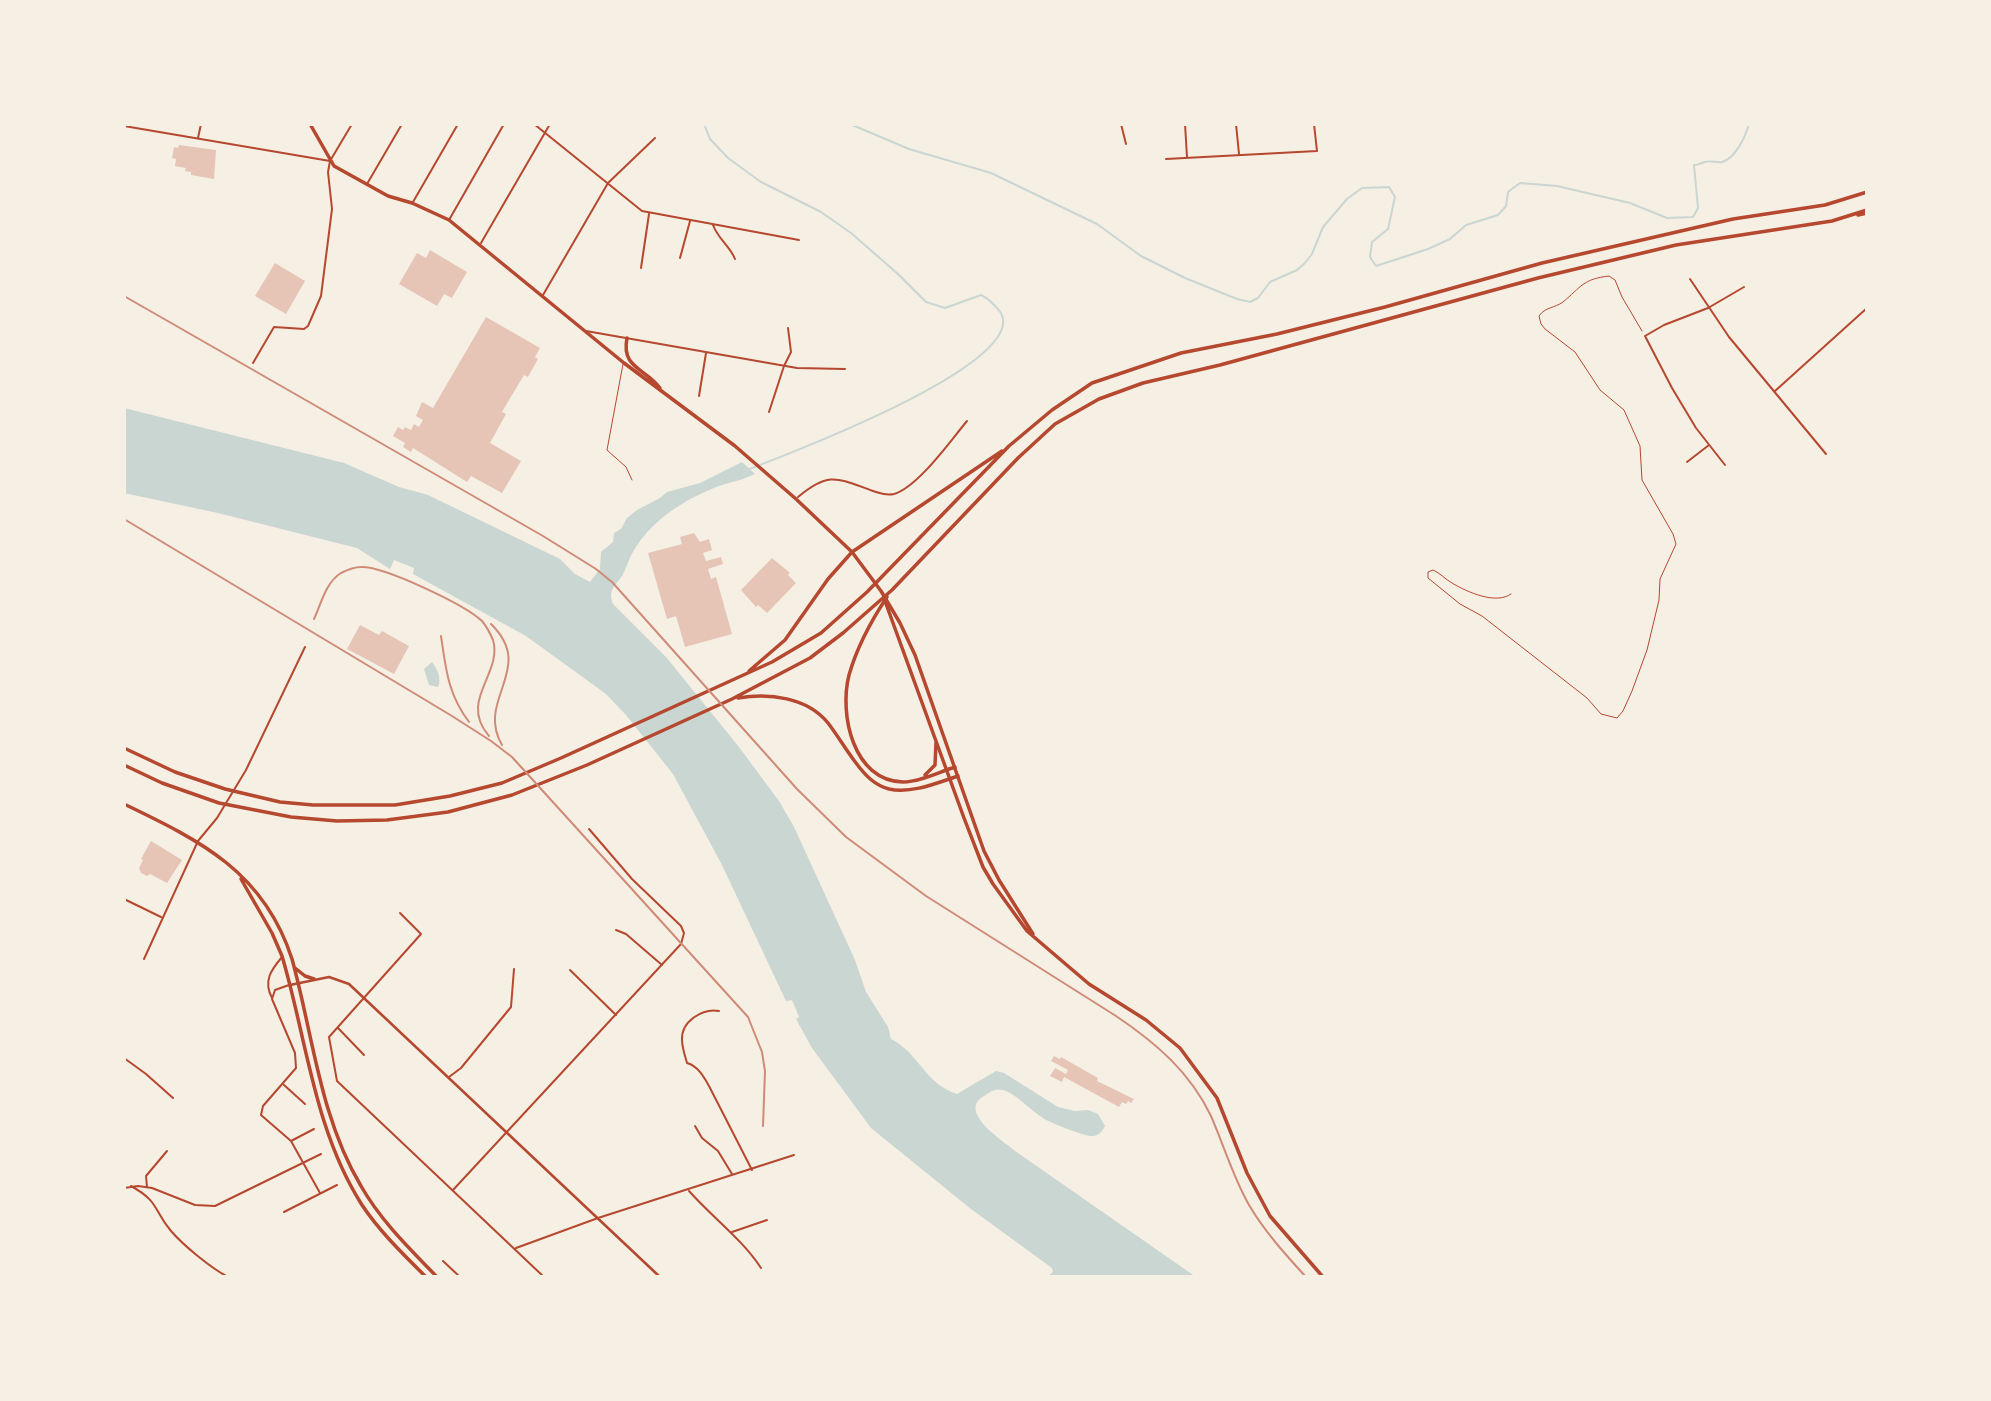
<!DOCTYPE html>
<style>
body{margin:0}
#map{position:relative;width:1991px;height:1401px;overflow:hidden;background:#f6efe4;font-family:Cabin,sans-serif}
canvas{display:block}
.frame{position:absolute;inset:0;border:126px solid #f6efe4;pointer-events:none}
</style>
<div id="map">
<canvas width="1991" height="1401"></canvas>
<div class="frame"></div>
</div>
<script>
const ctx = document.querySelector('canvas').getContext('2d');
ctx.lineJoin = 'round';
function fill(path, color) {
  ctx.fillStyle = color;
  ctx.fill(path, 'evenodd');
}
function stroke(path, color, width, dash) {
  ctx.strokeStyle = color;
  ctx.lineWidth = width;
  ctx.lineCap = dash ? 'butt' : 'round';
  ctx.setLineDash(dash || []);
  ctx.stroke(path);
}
const water = new Path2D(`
 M124,408L344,463L399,487L428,495L560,559L575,574L590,582L600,569L601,552L613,542L614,533L621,529L627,518L637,510L660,498L667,492L700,483L742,462L755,474C743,480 731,482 719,486C685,499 651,520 633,552C629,558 625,572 622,576C614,587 608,590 613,604L666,657L739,747L779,801L794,827L855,960L866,992L888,1027L891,1039C919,1053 925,1084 957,1094L996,1071L1004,1073L1058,1107L1075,1111L1088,1110L1098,1114L1105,1126C1102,1131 1100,1135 1093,1136C1086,1137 1050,1123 1043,1118C1030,1110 1018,1095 1003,1090C995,1088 990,1092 984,1096C956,1112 1005,1142 1018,1153L1196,1277H1047L1053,1272L1052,1268L971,1209L871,1128L812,1048L796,1019L799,1017L792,1000L786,1001L722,865L673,774L626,715L606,694L526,636L413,574L414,568L394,560L390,569L357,548L218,513L124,493Z
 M432,662C437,669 442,678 438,687L429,685L424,669Z`);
const stream = new Path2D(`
 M704,124L710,139L728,158L761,182L821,212L851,233L898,274L926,302L945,308L981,295C989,299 996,306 1001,313C1029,364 785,455 747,470
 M850,124L909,149L991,173L1097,224L1141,256L1185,278L1237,299L1250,302L1258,298L1270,282L1297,270L1304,264L1312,254L1323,227L1347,199L1362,188L1389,187L1395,197L1388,229L1372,242L1370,257L1376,266L1428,249L1450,239L1466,225L1498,215L1506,206L1508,192L1520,183L1557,186L1630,203L1667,218L1693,217L1698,208L1694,165C1698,165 1701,163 1705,162C1710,160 1716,163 1722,162C1736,158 1745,137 1749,124`);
const building = new Path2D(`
 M179,145L216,150L214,179L191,175V172L185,171L186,168L175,166L176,159L172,158L174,147L178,148Z
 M430,250L467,272L452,298L444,294L437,306L399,284L417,253L426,258Z
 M275,263L305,281L286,314L255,296Z
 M486,317L540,348L535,357L538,359L528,377L524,375L502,412L506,414L490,443L521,461L502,493L471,476L467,482L413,448L411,452L403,447L405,443L393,436L398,427L403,430L405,427L411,430L414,424L419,427L423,420L416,416L422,402L433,408Z
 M694,533L700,542L709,539L712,550L703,553L706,561L721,557L723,564L708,569L711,579L716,577L732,634L685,647L676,616L667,619L648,553L682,544L680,537Z
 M772,558L790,573L788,575L796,583L767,613L758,605L756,607L741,590Z
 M360,625L379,635L382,631L409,646L394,674L347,649Z
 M151,841L182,860L167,883L150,874L147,876L141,873L139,868L143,860L141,859Z
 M1054,1056L1060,1059L1061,1057L1098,1078L1097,1081L1134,1099L1131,1103L1128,1101L1126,1104L1122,1102L1119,1107L1064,1077L1062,1082L1050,1076L1055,1068L1066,1074L1068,1070L1051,1061Z`);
const path = new Path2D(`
 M1867,419V423
 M1511,594C1496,605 1467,592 1452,583C1445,579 1440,573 1433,570L1428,572V578L1460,604L1482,616L1587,698L1601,714L1617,718L1623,711L1632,691L1647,650L1659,600L1660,579L1676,544L1673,534L1642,480L1640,446L1624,410L1600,390L1575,352L1545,329L1541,324L1539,316C1545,307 1555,308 1563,302C1581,287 1583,279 1609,276L1615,280L1622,297L1642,331`);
const service = new Path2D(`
 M623,364L607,450L626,467L632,480`);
const minor = new Path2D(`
 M534,124L642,211L799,240
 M1121,124L1126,144
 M1185,124L1187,157
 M1236,124L1239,154
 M124,126L330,161
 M198,138L201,124
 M1166,159L1317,151L1314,124
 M367,184L402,124
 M413,202L458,124
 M449,220L504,124
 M713,225C718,239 730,246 735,259
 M481,243L550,124
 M680,258L690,221
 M641,268L649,214
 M1690,279L1729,337L1826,454
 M543,295L608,183L655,138
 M586,331L797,368L845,369
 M253,363L274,327L304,329L308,326L321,296L332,209L328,172L330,161L352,124
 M1775,391L1867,308
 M699,396L706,353
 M769,412L784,366L791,352L788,328
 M1687,462L1709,445
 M1725,465L1696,428L1672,388L1645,336L1664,325L1708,308L1744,287
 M798,497C829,471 837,478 873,491C880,493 886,496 894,494C918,487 951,440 967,421
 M124,899L161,917
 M400,913L421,934L329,1037L337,1081L544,1277
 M616,930L626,934L662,965
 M144,959L198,841L217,818L246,770L305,647
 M570,970L616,1015
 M289,985L275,990L272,999L295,1053L296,1068L263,1106L261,1115L291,1141L320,1193
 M272,998C263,981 271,970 282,957
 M719,1011C703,1008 681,1021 682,1040C682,1047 685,1056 687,1063C698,1066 704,1077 709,1086L752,1170
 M338,1028L364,1055
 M124,1058L146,1074L173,1098
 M449,1077L461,1068L511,1007L514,969
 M284,1085L305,1104
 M124,1112L125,1114
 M695,1126L702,1138L718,1151L732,1174
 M291,1141L314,1129
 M131,1186C160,1202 153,1210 171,1231C184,1246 211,1268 228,1277
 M147,1187L146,1176L167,1151
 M124,1188L138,1186L152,1188L195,1205L215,1206L321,1154
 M453,1190L681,944L684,933L681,926L632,879L589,829
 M689,1191C712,1217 742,1239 761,1268
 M284,1212L337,1185
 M732,1232L767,1220
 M516,1248L598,1218L794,1155
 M443,1261L460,1277`);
const tertiary = new Path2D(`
 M290,985L329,977L349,984L660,1277`);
const primary = new Path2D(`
 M310,124L334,166L388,196L412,203L449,220L624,363L735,446L796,499L852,552L881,591L900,623L915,655L984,851L999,880L1033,934
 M627,338C621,368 645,368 660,388
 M885,601L964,818L983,867L993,884L1027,931L1055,955L1089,984L1146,1020L1180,1048L1217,1098L1247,1173L1270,1216L1323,1277
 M124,804C201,841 264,872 292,959C313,1035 320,1118 361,1186C381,1221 409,1248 437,1277
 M241,879L272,933L282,956C307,1040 314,1130 362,1205C380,1232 403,1254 426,1277
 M295,968L305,976L314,979`);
const motorway = new Path2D(`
 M1858,215L1867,213
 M887,597C871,621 857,647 849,675C839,714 853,781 903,782C920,782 939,772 955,767
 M749,671L785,640L828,579L852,552L1002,451
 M738,698C769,693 807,697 828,723C838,736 846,750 856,763C865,775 874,785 889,789C911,794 937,783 958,776
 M124,748L175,772L225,789L280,802L313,805H395L450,796L502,783L561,758L772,662L821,633L867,592L1009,446L1052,410L1092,383L1181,353L1277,334L1385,307L1542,263L1733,219L1825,205L1867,192
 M124,765L162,783L219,803L291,817L337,821L387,820L448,812L512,795L587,765L732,699L810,658L843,633L892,590L1018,458L1055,424L1099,399L1143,383L1220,365L1538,278L1676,245L1832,221L1867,210
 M925,775L935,765L936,743`);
const rail = new Path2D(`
 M124,296L543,536L596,569L612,582L797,789L846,837L926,896L1116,1016C1156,1043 1190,1072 1211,1116C1224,1146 1233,1177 1249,1205C1265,1232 1285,1254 1306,1277
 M124,519L452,716L491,741L512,757L748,1017L762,1052L765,1071L763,1126
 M314,619C321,604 326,582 341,573C347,570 354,567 361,567C384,566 465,605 482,621C487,627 490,633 493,640C503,674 458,700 489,736
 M491,624C537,669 475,699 502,745
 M441,636C446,670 448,694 469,722`);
fill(water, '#c9d6d2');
stroke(stream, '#c9d6d2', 2);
fill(building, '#e6c5b7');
stroke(path, '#b5482f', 1);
stroke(service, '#b5482f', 1);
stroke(minor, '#b5482f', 2);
stroke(tertiary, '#b5482f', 2.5);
stroke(primary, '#b5482f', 3.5);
stroke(motorway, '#b5482f', 3.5);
stroke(rail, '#cf8b77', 2);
</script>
